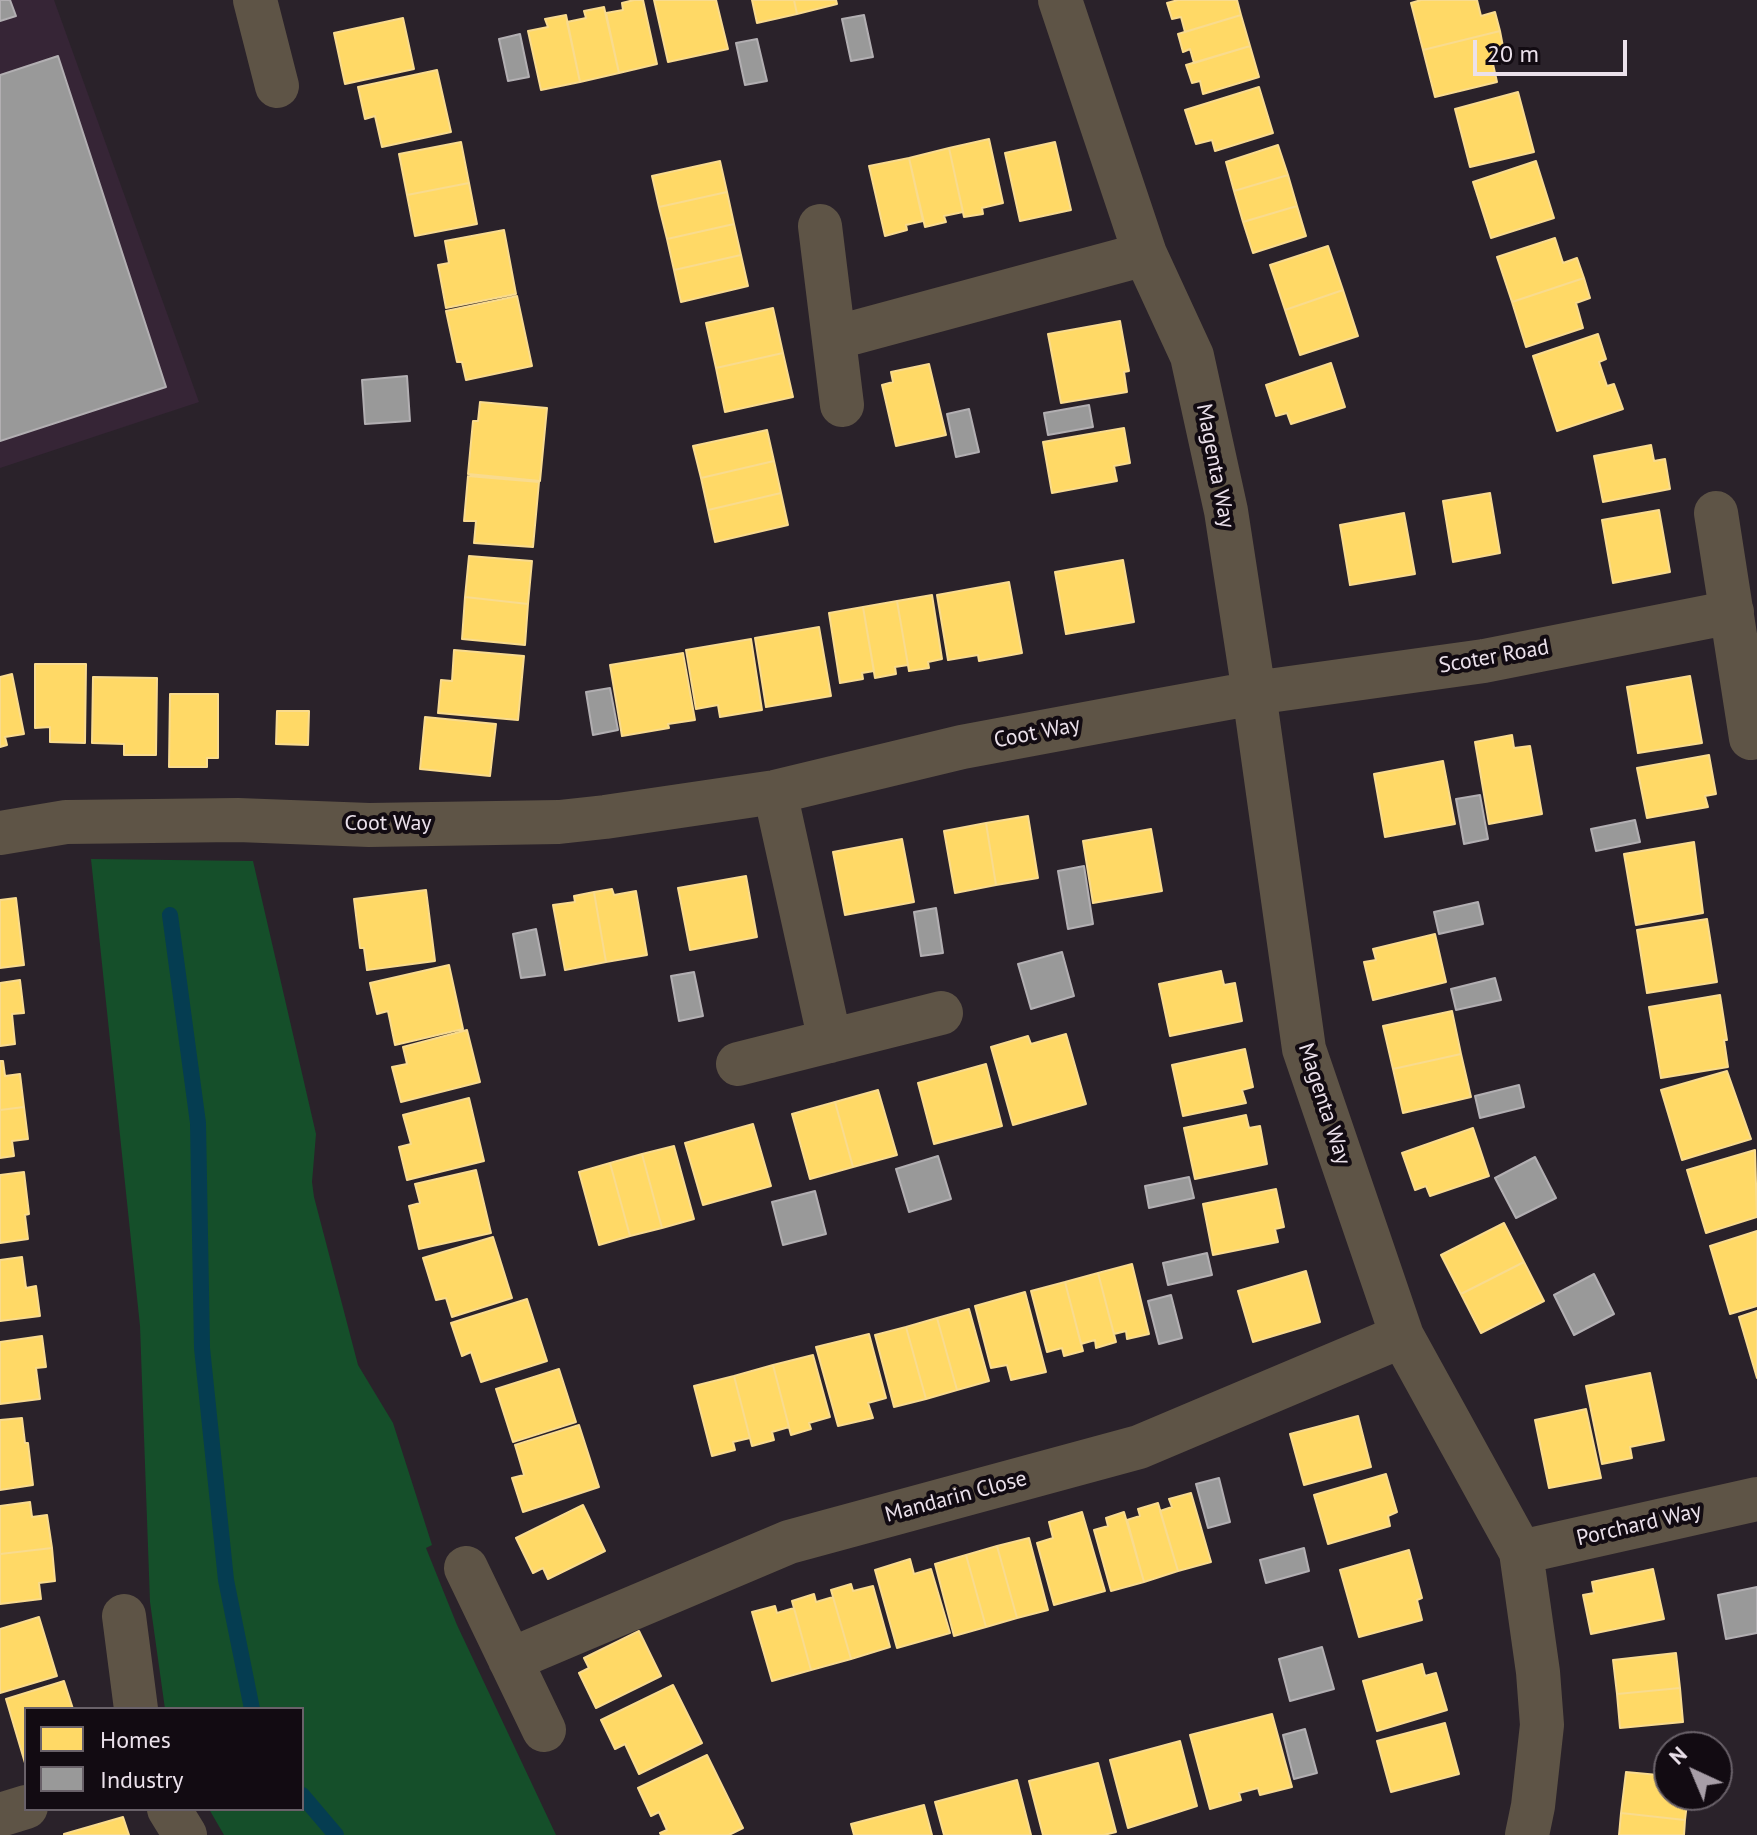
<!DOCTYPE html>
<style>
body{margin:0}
#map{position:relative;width:1757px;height:1835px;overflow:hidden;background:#2a222a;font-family:"PT Sans",sans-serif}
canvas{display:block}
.legend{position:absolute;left:24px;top:1707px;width:280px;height:104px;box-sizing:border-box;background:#120b12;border:2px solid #696169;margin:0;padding:10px 14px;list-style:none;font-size:24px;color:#ebe1eb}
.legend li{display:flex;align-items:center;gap:16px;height:40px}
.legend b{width:40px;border:2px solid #696169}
.north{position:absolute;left:1653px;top:1731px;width:80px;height:80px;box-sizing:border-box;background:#120b12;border:2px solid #696169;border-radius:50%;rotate:316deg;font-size:22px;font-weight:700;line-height:32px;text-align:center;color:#ebe1eb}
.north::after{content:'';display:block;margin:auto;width:28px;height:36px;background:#a79ea7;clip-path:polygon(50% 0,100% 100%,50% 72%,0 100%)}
.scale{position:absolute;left:1473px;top:40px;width:154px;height:36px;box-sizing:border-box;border:4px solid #ebe1eb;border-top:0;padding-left:10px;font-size:24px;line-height:28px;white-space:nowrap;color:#ebe1eb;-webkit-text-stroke:6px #120b12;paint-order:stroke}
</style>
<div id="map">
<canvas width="1757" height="1835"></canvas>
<ul class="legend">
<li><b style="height:22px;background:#ffd966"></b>Homes</li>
<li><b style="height:22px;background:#999"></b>Industry</li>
</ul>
<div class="north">N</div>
<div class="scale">20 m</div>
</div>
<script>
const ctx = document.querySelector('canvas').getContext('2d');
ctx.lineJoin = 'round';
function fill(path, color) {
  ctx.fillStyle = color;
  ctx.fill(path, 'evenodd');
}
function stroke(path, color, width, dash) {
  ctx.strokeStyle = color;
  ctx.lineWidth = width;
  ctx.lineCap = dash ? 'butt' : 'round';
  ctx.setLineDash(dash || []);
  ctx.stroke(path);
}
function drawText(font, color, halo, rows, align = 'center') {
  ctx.font = font + ' "PT Sans",sans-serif';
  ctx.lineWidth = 8;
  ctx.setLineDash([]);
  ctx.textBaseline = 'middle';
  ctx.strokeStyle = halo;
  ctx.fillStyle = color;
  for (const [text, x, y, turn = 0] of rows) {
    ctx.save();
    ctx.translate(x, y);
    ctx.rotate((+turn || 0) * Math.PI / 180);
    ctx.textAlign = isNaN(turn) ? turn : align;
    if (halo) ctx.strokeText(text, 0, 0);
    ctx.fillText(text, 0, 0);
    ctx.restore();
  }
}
const built = new Path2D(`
 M0,0H54L199,402L0,468Z`);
const green = new Path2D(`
 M91,859L253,861L316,1134L312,1182L314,1197L358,1365L393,1423L432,1545L426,1548L457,1625L556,1835H224L209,1809H302V1709H165L150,1602L140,1326Z`);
const homes = new Path2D(`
 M634,0H643L657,64L619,73L606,13L623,10L622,3Z
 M654,0H716L728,49L668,62Z
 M752,0H794L797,14L757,23Z
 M794,0H836L837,4L797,14Z
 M1178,0H1237L1241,15L1185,32L1181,17L1172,19L1167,3Z
 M1421,0H1477L1481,16L1495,12L1500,31L1423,50L1411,3Z
 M604,7L619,73L580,82L567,22L586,18L584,11Z
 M566,15L580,82L541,90L528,31L548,27L545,19Z
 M1241,15L1250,46L1194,63L1190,49L1183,52L1178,34Z
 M403,18L414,69L345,84L334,33Z
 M1500,31L1504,52L1491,55L1497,82L1435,97L1423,50Z
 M1250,46L1259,77L1203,94L1200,81L1192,83L1186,65Z
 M437,70L451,132L382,147L375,116L365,119L358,87Z
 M1259,87L1273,133L1215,151L1212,140L1196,144L1185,110Z
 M1518,92L1534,152L1470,167L1455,109Z
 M989,139L1003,203L982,208L983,214L964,217L949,148Z
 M461,142L469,183L407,195L399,154Z
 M1055,142L1071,210L1020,221L1005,153Z
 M1278,145L1288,175L1234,191L1226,162Z
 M949,148L963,212L944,216L946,222L925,227L909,158Z
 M909,158L923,221L906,225L907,230L885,236L869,166Z
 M720,161L727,192L659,207L652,176Z
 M1536,161L1554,218L1491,238L1473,182Z
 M1288,175L1297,206L1243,222L1234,191Z
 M469,183L477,224L415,236L407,195Z
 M727,192L734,224L667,239L659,207Z
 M1297,206L1306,236L1253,253L1243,222Z
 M734,224L741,255L674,270L667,239Z
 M504,230L516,294L446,308L438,265L449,263L445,241Z
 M1555,238L1563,263L1577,258L1584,278L1512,302L1497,257Z
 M1328,246L1343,290L1285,310L1270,265Z
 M741,255L748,286L681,302L674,270Z
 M1584,278L1590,298L1576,303L1583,328L1526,347L1512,302Z
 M1343,290L1358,336L1300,355L1285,310Z
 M517,296L532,366L466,380L462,362H457L446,311Z
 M773,308L783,353L716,368L706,323Z
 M1120,321L1129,371L1124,372L1127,392L1061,403L1048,334Z
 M1598,334L1606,359L1599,362L1607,386L1614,384L1623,409L1557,431L1533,356Z
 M783,353L793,397L725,412L716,368Z
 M1331,363L1345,407L1291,424L1287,413L1276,416L1266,385Z
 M929,364L946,435L896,446L882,385L893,382L891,372Z
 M480,402L547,408L540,481L468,474L473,421H478Z
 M1124,428L1130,463L1114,466L1117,481L1052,493L1043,442Z
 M767,430L774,461L701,478L693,446Z
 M1651,445L1654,461L1665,459L1670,489L1603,502L1594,456Z
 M774,461L781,493L708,510L701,478Z
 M468,476L539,482L533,547L474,543L476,521H464Z
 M781,493L788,525L715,542L708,510Z
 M1490,493L1500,553L1453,562L1443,501Z
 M1659,510L1670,572L1613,583L1602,520Z
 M1404,513L1415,574L1350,585L1340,525Z
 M469,556L532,561L528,604L465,597Z
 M1123,560L1134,622L1066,634L1055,572Z
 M1009,582L1022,653L979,661L978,655L948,660L937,595Z
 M932,595L942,659L928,662L929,668L909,671L897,601Z
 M465,597L528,604L525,645L462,639Z
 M897,601L908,665L895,667L896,674L875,678L863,607Z
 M863,607L874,671L862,673L863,679L840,683L829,613Z
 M819,627L831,696L766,707L755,638Z
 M751,639L762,710L720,717L718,705L696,709L686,650Z
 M454,650L524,656L518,720L438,713L441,680L452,681Z
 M683,653L695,720L668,724L669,728L622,736L610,665Z
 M35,664H86L85,743L50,742V727L35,728Z
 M12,674L24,734L5,737L7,745L0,747V677Z
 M1690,676L1702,743L1638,753L1627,687Z
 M93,677L157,678L156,755H124V744L92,743Z
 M170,694H218V758H207V767H169Z
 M277,711H309L308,745L276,744Z
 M425,717L496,724L490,776L420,769Z
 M1512,735L1514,748L1530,746L1542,814L1489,824L1475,742Z
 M1709,755L1716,794L1705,796L1708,807L1647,818L1637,768Z
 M1443,761L1455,824L1385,837L1374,774Z
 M1028,816L1038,878L996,885L986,823Z
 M986,823L996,885L955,893L944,831Z
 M1151,829L1162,891L1093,903L1083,841Z
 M902,839L914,902L845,915L833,852Z
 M1694,842L1703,913L1636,925L1624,854Z
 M746,876L757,937L690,950L678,888Z
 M612,889L614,895L636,891L647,955L606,962L594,892Z
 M426,890L435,961L367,970L364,948H360L354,899Z
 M594,892L606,962L565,970L553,905L575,902L574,896Z
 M16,898L24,965L0,968V900Z
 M1707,919L1717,982L1647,993L1637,930Z
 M1435,934L1446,982L1373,1000L1364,962L1376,960L1373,949Z
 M449,965L463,1029L395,1045L388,1011L377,1014L370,983Z
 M1221,971L1224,985L1235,983L1242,1021L1170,1036L1159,984Z
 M20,980L24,1013L12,1014L15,1044L0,1046V983Z
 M1720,995L1727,1040H1724L1728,1067L1661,1078L1649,1007Z
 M1452,1011L1461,1054L1393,1069L1383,1026Z
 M467,1030L480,1082L401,1102L392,1067L407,1064L403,1047Z
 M1066,1034L1086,1104L1013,1125L991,1047L1028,1036L1031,1044Z
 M1245,1049L1253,1087L1242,1090L1246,1103L1183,1116L1172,1065Z
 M1461,1054L1471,1097L1403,1113L1393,1069Z
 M0,1061H3L5,1076L20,1074L24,1107L0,1110Z
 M986,1064L1002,1126L934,1144L918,1083Z
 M1727,1071L1751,1139L1682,1160L1661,1090Z
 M878,1090L897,1155L853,1167L835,1102Z
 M469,1098L484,1161L407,1180L399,1147L411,1144L403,1115Z
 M835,1102L853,1167L810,1179L792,1114Z
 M24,1107L28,1139L12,1141L14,1156L0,1158V1110Z
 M1246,1115L1249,1128L1260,1126L1267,1164L1195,1179L1184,1128Z
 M753,1124L771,1186L703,1205L685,1143Z
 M1473,1128L1489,1176L1430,1196L1426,1186L1415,1190L1402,1153Z
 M674,1146L694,1219L662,1228L642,1154Z
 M1755,1150L1757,1217L1706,1233L1687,1170Z
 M642,1154L662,1228L630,1236L610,1163Z
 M610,1163L630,1236L599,1245L579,1172Z
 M476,1170L491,1233L419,1249L409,1206L420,1203L415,1184Z
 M24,1172L29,1214L25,1215L28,1239L0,1243V1175Z
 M1276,1189L1284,1227L1275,1229L1278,1242L1213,1255L1203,1204Z
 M1504,1223L1524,1262L1461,1294L1441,1255Z
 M1757,1231V1306L1730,1314L1710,1246Z
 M493,1237L512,1298L452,1317L446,1298L436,1300L423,1258Z
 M22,1257L26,1288L36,1286L40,1316L0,1321V1260Z
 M1524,1262L1544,1301L1481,1333L1461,1294Z
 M1132,1264L1149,1334L1127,1339L1126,1331L1114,1334L1098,1273Z
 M1306,1271L1320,1322L1253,1342L1238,1291Z
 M1098,1273L1116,1342L1096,1348L1095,1340L1081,1344L1065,1282Z
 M1065,1282L1083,1351L1064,1356L1062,1348L1047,1352L1031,1291Z
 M1025,1292L1046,1372L1011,1380L1007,1365L991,1368L975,1306Z
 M527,1299L547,1361L481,1382L471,1352L462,1356L451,1323Z
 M969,1309L989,1381L957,1390L937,1318Z
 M1757,1311V1378L1739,1317Z
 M937,1318L957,1390L926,1399L906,1327Z
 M906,1327L926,1399L894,1407L875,1335Z
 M869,1334L886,1398L868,1403L873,1418L838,1426L816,1347Z
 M42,1336L46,1367L36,1368L40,1399L0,1404V1342Z
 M813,1355L830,1417L809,1423L811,1429L791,1435L773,1365Z
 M773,1365L789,1427L772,1432L774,1440L752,1446L734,1376Z
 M559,1369L576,1422L513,1442L496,1389Z
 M1650,1373L1664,1440L1630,1447L1632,1458L1602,1464L1586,1386Z
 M734,1376L750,1438L733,1442L735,1450L712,1456L694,1386Z
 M1586,1409L1601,1478L1549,1488L1535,1420Z
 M1358,1416L1371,1467L1304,1485L1290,1434Z
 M22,1418L25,1443H28L33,1485L0,1490V1420Z
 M579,1425L599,1487L523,1512L512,1478L524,1475L515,1445Z
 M1386,1474L1397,1512L1388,1516L1390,1526L1328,1544L1314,1495Z
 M1191,1493L1211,1562L1178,1571L1160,1511L1172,1507L1169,1499Z
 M30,1502L32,1517L47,1515L52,1548L0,1554V1506Z
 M1158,1503L1178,1571L1144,1582L1127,1520L1140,1516L1138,1509Z
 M583,1505L605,1551L548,1579L543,1568L533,1573L516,1538Z
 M1082,1512L1105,1591L1054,1605L1037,1543L1053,1538L1049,1522Z
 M1124,1512L1144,1582L1111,1591L1094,1530L1108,1526L1106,1518Z
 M1029,1538L1048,1610L1017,1618L997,1546Z
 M997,1546L1017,1618L986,1627L966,1555Z
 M52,1548L55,1581L39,1583L41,1599L0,1604V1554Z
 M1409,1550L1422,1598L1417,1600L1422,1620L1359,1637L1340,1570Z
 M966,1555L986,1627L954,1636L935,1564Z
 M910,1559L914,1574L931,1569L950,1633L897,1648L875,1570Z
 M1653,1569L1664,1619L1591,1634L1583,1595L1594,1593L1592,1582Z
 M851,1584L853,1591L873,1586L890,1647L851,1659L831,1590Z
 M814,1594L816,1602L833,1597L851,1659L811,1670L792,1601Z
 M775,1606L777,1613L794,1608L811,1670L772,1681L752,1612Z
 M39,1617L57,1676L0,1693V1629Z
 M639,1631L661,1676L596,1708L579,1673L589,1668L584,1658Z
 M1676,1653L1680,1688L1617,1694L1613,1660Z
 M1422,1664L1425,1676L1436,1673L1447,1710L1377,1731L1363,1681Z
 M64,1681L73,1709H26L25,1763L6,1699Z
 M673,1685L702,1743L639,1774L625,1744L615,1749L601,1720Z
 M1680,1688L1683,1722L1620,1728L1617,1694Z
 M1272,1714L1292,1787L1260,1795L1258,1788L1239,1793L1241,1800L1210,1809L1190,1735Z
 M1445,1723L1459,1774L1391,1792L1377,1741Z
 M1180,1741L1197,1806L1128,1828L1110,1760Z
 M707,1755L743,1828L729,1835H661L660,1833L667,1830L659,1812L651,1816L638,1788Z
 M1098,1763L1116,1832L1104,1835H1043L1029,1781Z
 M1626,1772L1669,1776V1795H1688L1685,1820L1621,1813Z
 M1017,1780L1031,1835H944L935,1802Z
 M924,1805L932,1835H854L851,1824Z
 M1621,1813L1685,1820L1684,1835H1619Z
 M123,1817L129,1835H64V1834Z`);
const industry = new Path2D(`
 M0,0H10L16,16L0,21Z
 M864,15L873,57L851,61L842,19Z
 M520,34L529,77L508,81L499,39Z
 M757,39L767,81L745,85L736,43Z
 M58,56L166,387L0,441V75Z
 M407,376L410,421L365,424L362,380Z
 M1089,405L1093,427L1048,435L1044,413Z
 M969,409L979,452L956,457L947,414Z
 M610,688L618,730L593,735L586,692Z
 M1480,795L1488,839L1464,844L1456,799Z
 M1635,820L1640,842L1596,851L1591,829Z
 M1084,866L1093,924L1068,929L1058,871Z
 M1478,902L1483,924L1439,934L1434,912Z
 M936,908L943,953L921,956L914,912Z
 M536,929L545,975L521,978L513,934Z
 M1062,952L1074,996L1031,1009L1018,964Z
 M694,972L703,1016L679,1021L671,976Z
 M1495,978L1501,1000L1456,1010L1451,989Z
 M1519,1085L1524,1107L1480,1118L1475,1096Z
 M938,1156L951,1199L909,1212L896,1169Z
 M1535,1157L1556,1198L1516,1218L1495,1178Z
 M1189,1177L1194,1198L1149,1208L1145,1186Z
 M815,1191L826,1234L783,1245L772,1202Z
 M1207,1253L1212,1275L1168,1285L1163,1263Z
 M1594,1274L1614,1314L1574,1335L1554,1295Z
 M1171,1295L1182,1338L1159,1344L1148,1301Z
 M1219,1478L1230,1522L1208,1528L1196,1484Z
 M1304,1548L1309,1571L1266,1583L1260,1560Z
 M1757,1587V1633L1726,1639L1718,1595Z
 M1322,1647L1334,1689L1290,1701L1279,1659Z
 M1305,1729L1317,1773L1294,1779L1283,1735Z`);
const stream = new Path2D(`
 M170,915L198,1123L202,1348L226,1580L252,1709
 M302,1795L336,1835`);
const minor = new Path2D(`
 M255,0L277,86
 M1060,0L1145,254L1192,356L1226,511L1254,693L1304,1049L1402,1336L1521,1552L1538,1672L1542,1725L1533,1806L1527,1835
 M820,226L842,405
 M834,338L1145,254
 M1716,513L1751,738
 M775,792L830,1041
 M0,833L66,822L238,820L369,825L559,822L605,817L775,792L962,747L1150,712L1254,693L1484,661L1732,612
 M738,1064L941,1013
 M1521,1552L1757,1499
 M466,1568L544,1730
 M124,1616L136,1709
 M510,1660L789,1542L1139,1447L1402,1336
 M169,1809L185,1835
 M0,1815L26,1807`);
const streetNames = [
 ["Magenta Way",1215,466,79],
 ["Scoter Road",1494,657,-10],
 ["Coot Way",1037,733,-11],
 ["Coot Way",388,824],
 ["Magenta Way",1324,1104,72],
 ["Mandarin Close",956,1497,-15],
 ["Porchard Way",1639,1525,-13]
];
fill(built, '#362536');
fill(green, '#154f2a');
fill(homes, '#ffd966');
stroke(homes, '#f9db8e', 2);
fill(industry, '#999');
stroke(industry, '#b2afb2', 2);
stroke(stream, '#053d51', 16);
stroke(minor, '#5e5446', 44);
drawText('22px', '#ebe1eb', '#120b12', streetNames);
</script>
